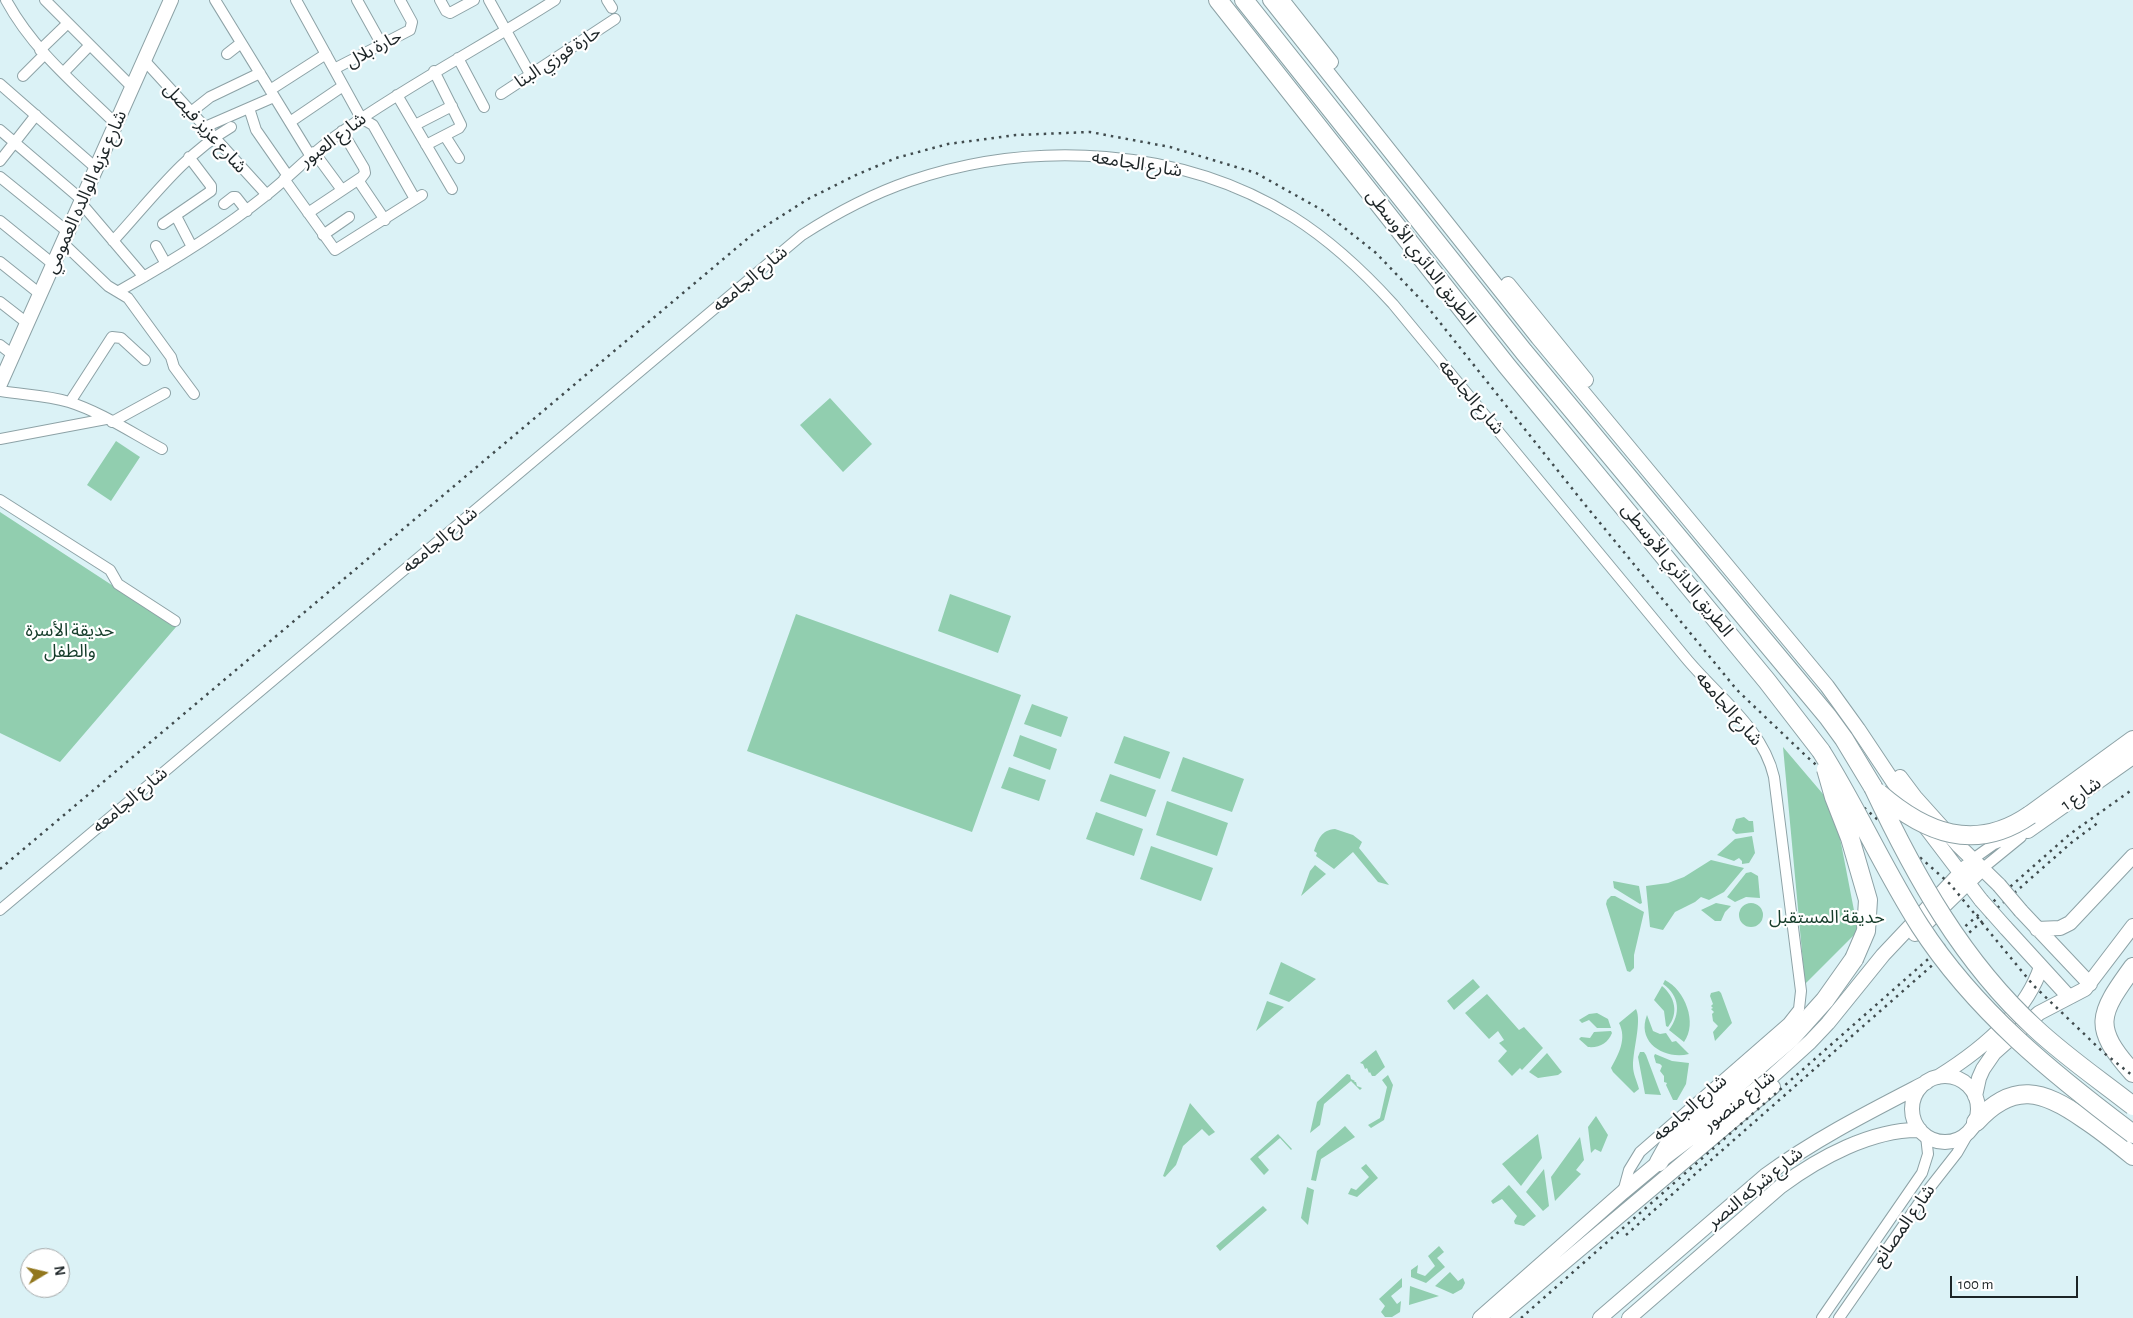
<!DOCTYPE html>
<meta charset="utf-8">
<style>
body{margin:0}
#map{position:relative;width:2133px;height:1318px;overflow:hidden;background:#dbf2f6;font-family:"Alegreya Sans",sans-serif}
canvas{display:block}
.north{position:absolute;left:20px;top:1248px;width:50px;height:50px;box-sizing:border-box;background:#fff;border:1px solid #a4a7a8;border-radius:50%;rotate:81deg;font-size:14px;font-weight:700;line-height:20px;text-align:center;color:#1c2426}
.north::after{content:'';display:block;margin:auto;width:18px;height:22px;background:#92771d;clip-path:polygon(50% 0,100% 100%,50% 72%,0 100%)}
.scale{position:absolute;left:1950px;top:1276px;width:128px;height:22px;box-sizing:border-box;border:2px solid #1c2426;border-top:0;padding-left:6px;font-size:15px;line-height:18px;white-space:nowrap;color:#1c2426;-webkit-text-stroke:4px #fff;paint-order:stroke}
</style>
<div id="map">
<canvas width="2133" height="1318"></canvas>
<div class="north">N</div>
<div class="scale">100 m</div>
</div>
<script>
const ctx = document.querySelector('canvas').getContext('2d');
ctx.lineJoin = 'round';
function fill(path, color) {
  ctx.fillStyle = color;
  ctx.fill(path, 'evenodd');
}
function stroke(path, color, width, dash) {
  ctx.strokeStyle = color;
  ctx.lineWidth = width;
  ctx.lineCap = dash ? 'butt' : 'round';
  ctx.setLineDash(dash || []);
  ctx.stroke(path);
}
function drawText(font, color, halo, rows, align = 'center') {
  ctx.font = font + ' "Alegreya Sans","Noto Sans Arabic",sans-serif';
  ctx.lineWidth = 4.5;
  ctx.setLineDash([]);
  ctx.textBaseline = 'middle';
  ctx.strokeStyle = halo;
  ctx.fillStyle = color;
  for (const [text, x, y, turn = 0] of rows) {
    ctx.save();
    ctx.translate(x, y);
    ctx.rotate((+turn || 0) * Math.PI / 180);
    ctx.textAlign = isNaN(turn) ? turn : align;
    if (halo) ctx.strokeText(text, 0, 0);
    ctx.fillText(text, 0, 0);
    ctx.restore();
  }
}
const green = new Path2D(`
 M830,398L872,444L843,472L800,425Z
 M116,441L140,457L111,501L87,485Z
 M0,512L176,627L60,762L0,733Z
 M950,594L1011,616L998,653L938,631Z
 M796,614L1021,695L972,832L747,751Z
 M1032,704L1068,717L1061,737L1024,724Z
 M1020,735L1057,749L1050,770L1013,756Z
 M1124,736L1170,752L1160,779L1114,763Z
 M1783,747L1834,807L1858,931L1805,984Z
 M1183,757L1244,779L1232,812L1171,791Z
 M1009,767L1046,780L1039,801L1001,788Z
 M1110,774L1156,790L1146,817L1100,801Z
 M1167,801L1228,823L1217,856L1156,835Z
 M1096,812L1143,829L1134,856L1086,839Z
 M1744,817L1749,821H1753L1754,832L1736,834L1732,830L1736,819Z
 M1335,829L1353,835L1362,842L1359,848L1389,885L1378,882L1353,852L1334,869L1316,856L1317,853L1314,851C1318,840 1321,830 1335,829Z
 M1752,836L1755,853L1749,863L1742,864V861L1739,858L1734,861L1717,855L1735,839Z
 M1151,846L1213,868L1201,901L1140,879Z
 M1711,860L1744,868L1724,892L1709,900L1701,897L1695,902L1675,912L1663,930L1650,927L1646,886L1668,883L1684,877Z
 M1315,865L1326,874L1301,896L1310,871Z
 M1751,872L1758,876L1760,898L1746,897L1735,902L1727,897L1746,873Z
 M1613,881L1639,886L1642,903L1640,904L1614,888Z
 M1611,896H1615L1644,912L1634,955V968L1630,972L1627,971L1606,904L1607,900Z
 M1716,903L1731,906L1725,912L1721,921H1715L1701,910Z
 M1739 915a12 12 0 1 1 24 0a12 12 0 1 1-24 0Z
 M1281,962L1316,979L1289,1002L1269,994Z
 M1473,979L1480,987L1454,1010L1447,1001Z
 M1665,980C1685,990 1698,1023 1684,1042L1669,1030C1681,1014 1680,996 1663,984Z
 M1662,986C1675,997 1679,1013 1668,1027L1666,1026L1664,1011L1654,1000Z
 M1719,991L1721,993L1732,1023L1715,1041L1713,1032L1718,1026L1713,1021L1712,1014L1714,1012L1711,1009L1713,1008L1711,1006L1713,1004L1710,996L1711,993Z
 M1487,994L1519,1030L1524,1027L1543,1048L1522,1070L1520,1068L1512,1076L1498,1061L1507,1051L1499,1043L1504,1040L1498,1031L1489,1039L1465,1013Z
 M1267,1001L1284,1007L1256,1031Z
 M1636,1009C1642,1021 1633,1049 1633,1066C1633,1074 1637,1081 1639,1089L1634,1093L1613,1072L1611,1068C1619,1053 1627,1039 1619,1023Z
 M1597,1013L1608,1019L1611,1028H1597L1589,1020L1582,1023L1579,1020L1589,1014Z
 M1647,1015L1653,1031L1660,1034L1666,1033L1672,1042L1676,1041L1689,1054C1665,1060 1636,1043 1647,1015Z
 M1611,1031L1612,1033C1608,1043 1600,1048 1588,1047L1579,1039L1581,1037L1590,1038L1594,1032Z
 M1376,1050L1385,1067L1375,1076H1372L1370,1072L1369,1073L1367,1068L1365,1069L1363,1064L1360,1063Z
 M1640,1052H1644L1646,1055L1661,1095L1645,1094L1638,1057Z
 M1547,1053L1562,1072L1558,1075L1538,1078L1529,1072Z
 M1655,1054L1672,1061L1689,1063L1686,1084L1677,1100H1673L1666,1085L1667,1083L1664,1082V1076L1660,1071L1662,1066L1660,1064L1656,1063L1654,1056Z
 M1347,1074L1350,1075L1351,1079L1355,1081L1354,1082H1356L1357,1086L1362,1088L1360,1090L1351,1081L1324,1104L1320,1125L1310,1133L1317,1102Z
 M1388,1075L1393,1085L1384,1120L1371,1128L1368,1125L1380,1118L1387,1087L1382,1080Z
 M1190,1103L1215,1132L1209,1136L1202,1129L1183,1146L1176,1165L1165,1177L1163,1176Z
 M1596,1116L1608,1135L1601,1152L1595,1149L1591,1153L1588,1127Z
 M1345,1126L1355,1137L1321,1159L1316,1181L1311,1180L1317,1151Z
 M1278,1134L1292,1149L1291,1150L1280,1138L1258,1157L1269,1170L1264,1175L1250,1159Z
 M1538,1134L1542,1158L1521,1186L1502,1164Z
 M1580,1137L1584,1160L1576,1170L1581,1174L1555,1201L1551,1177Z
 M1366,1164L1378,1178L1357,1197L1348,1194L1351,1188L1356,1190L1369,1177L1361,1168Z
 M1544,1169L1549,1206L1543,1211L1526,1192Z
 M1509,1185L1536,1216L1524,1226L1515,1224L1514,1221L1517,1216L1502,1199L1493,1204L1491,1201Z
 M1307,1187L1314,1190L1308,1225L1301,1218Z
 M1263,1206L1267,1210L1220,1251L1216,1246Z
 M1439,1246L1444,1252L1437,1258L1445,1267L1426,1283L1411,1277V1270L1418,1265L1417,1273L1425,1276L1435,1266L1428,1256Z
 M1450,1272L1458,1281L1463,1278L1465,1283L1462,1289L1453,1294L1435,1286Z
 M1402,1278V1287L1391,1296L1397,1304L1401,1301L1400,1312L1392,1317H1385L1381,1312L1385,1306L1379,1299Z
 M1410,1286L1439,1296L1409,1305Z`);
const street = new Path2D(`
 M6,0C33,50 76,85 116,124
 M45,0L132,87
 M215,0L310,155
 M296,0L361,118L373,125L415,199
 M357,0L382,45
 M440,0L446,11L450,13L474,0
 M489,0L530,74
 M607,0L612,8
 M40,50L68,23
 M227,54L241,43
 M458,58L484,107
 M144,60L267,195
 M334,69L410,30L412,22L400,0
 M63,73L90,45
 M23,76L44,55
 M0,84L96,168
 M270,90L326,54
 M501,94L615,19
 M397,95L452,189
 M249,108L256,130L288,176
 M191,112L210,97L260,73
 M290,122L343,86
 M415,125L452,106
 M205,127L274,97
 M0,130L82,200
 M445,136L459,158
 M426,145L459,128L461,125L434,71
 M314,152L342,190
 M0,161L36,115
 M0,177L68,232
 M284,179L335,250L422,195
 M358,180L385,220
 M81,203L144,277
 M224,204L233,197H236L247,211
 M308,213L362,177L365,173L364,168L342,131
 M176,216L192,247
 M0,221L53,264
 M163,224L211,191V186L189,157
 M323,235L349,217
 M113,241C150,201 183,155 231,127
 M63,243L108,286L128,298L171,357L174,367L194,394
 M156,246L166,264
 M0,262L40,294
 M119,291C169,263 220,232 265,196C292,175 314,150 343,131C411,83 485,45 555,0
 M0,302L27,323
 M0,345L13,355
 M0,391C23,395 46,395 69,402C101,412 132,433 162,449
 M70,402L112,337L121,338L145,360
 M112,422L165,393
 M0,439L106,419
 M0,500L110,570L118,584L175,621
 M1973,859L1994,844L2028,831
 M1983,868L2021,837
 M0,910L802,235C836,213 872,194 910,181C1034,139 1181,147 1293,217C1331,241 1363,271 1393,304C1491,421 1588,539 1685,657C1716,695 1763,728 1774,777L1801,991L1799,1009L1788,1023L1640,1152L1629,1170L1623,1192
 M1822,1318L1922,1173L1928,1154L1926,1136
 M1839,1318L1928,1190L1957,1153L1969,1132`);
const secondary = new Path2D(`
 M1270,0L1538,338L1827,686L1858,729L1908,804L1981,900
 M1282,0L1331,62
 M1508,284L1586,380
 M0,384L171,0
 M1900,777L1915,797L1959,846L1999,885
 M2028,831L2133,757
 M2021,911L2090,984
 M2005,927L2069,997
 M2037,929L2060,928L2070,923L2133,856
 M1915,934L1983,868
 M1912 1109a33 33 0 1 1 66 0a33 33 0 1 1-66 0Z
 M1938,1077C1980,1051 2025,1015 2041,967
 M1975,1096L1979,1078L1983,1069L1994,1053L2039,1013L2085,989L2133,926
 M1480,1318L1623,1192L1659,1162L1768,1080L1810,1042L1828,1023L1883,955L1966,867
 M1498,1318L1773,1087
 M1600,1318L1765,1176C1815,1139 1871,1111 1927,1082
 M1629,1318L1781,1186C1819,1158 1872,1129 1920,1130`);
const highway = new Path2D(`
 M1218,0L1507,366L1767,681L1821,751
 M1244,0L1524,352L1828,717L1844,739L1873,787
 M2030,815L2133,740
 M2133,967C2098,1015 2092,1027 2133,1073
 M1976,1122C2013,1081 2043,1090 2084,1119C2101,1130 2117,1143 2133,1156
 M1659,1162L1669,1144L1676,1136L1790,1039L1825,1000L1854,959`);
const rail = new Path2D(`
 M0,869L753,234L808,199L856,175L896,158L948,144L1016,135L1090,132L1170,147L1256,173L1322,210L1376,253L1426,305L1582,501L1737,690L1805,755L1950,884L2034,986L2104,1053L2133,1076
 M1626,1235L2071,843L2099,822
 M1521,1318L2070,834L2133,789`);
const secondaryBridge = new Path2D(`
 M1999,885L2021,911
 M1981,900L2005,927`);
const highwayBridge = new Path2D(`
 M1821,751C1857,808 1884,870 1920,926C1975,1011 2053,1074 2133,1134
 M1826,769L1834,797L1850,838L1868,900L1866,931L1854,959
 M1873,787C1915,876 1962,961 2035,1028C2066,1057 2100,1080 2133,1106
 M1879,793C1925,833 1975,853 2030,815`);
const streetNames = [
 ["حارة بلال",374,49,-28],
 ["حارة فوزي البنا",558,57,-33],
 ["شارع عزيز فيصل",205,128,48],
 ["شارع العبور",333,140,-37],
 ["شارع الجامعه",1137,164,9],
 ["شارع عزبه الوالده العمومي",86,192,-66],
 ["الطريق الدائري الأوسطى",1421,257,52],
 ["شارع الجامعه",750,279,-40],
 ["شارع الجامعه",1471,397,50],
 ["شارع الجامعه",440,540,-40],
 ["الطريق الدائري الأوسطى",1677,570,51],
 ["شارع الجامعه",1729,709,49],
 ["شارع 1",2081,794,-35],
 ["شارع الجامعه",130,800,-40],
 ["شارع منصور",1739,1101,-38],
 ["شارع الجامعه",1690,1108,-41],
 ["شارع شركه النصر",1755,1188,-39],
 ["شارع المصانع",1904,1225,-55]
];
const parkNames = [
 ["حديقة الأسرة",70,631],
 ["والطفل",70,652],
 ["حديقة المستقبل",1827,918]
];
fill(green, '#91ceaf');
stroke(street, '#8da2a6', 12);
stroke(secondary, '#8da2a6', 16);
stroke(highway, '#8da2a6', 20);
stroke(street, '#fff', 10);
stroke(secondary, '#fff', 14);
stroke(highway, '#fff', 18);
stroke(rail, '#414c4e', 2.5, [2.5, 5]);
stroke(secondaryBridge, '#8da2a6', 16, []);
stroke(highwayBridge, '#8da2a6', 20, []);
stroke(secondaryBridge, '#fff', 14);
stroke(highwayBridge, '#fff', 18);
drawText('18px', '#1c2426', '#fff', streetNames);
drawText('18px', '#163d2b', '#fff', parkNames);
</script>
